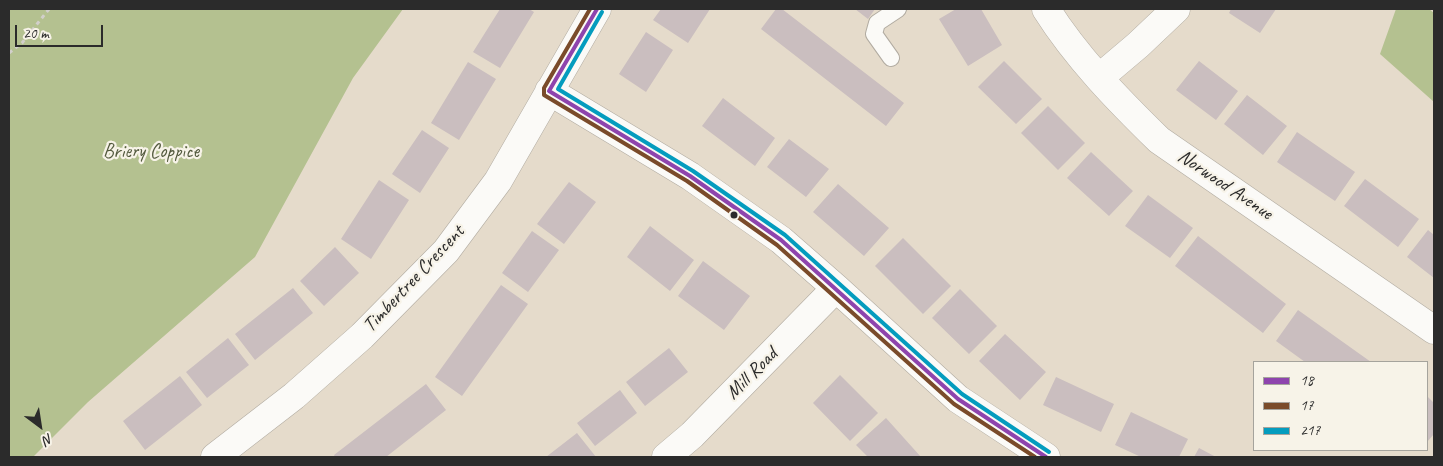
<!DOCTYPE html>
<style>
body{margin:0}
#map{position:relative;width:1443px;height:466px;overflow:hidden;background:#e5dbcb;font-family:Caveat,sans-serif}
canvas{display:block}
.frame{position:absolute;inset:0;border:10px solid #2b2b2b;pointer-events:none}
.legend{position:absolute;left:1253px;top:361px;width:175px;height:90px;box-sizing:border-box;background:#f7f3e8;border:1px solid #a5a39c;margin:0;padding:6px 9px;list-style:none;font-size:15px;color:#2b2b2b}
.legend li{display:flex;align-items:center;gap:10px;height:25px}
.legend b{width:25px;border:1px solid #a5a39c}
.north{position:absolute;left:15px;top:401px;width:50px;height:50px;-webkit-text-stroke:4px #f7f3e8;paint-order:stroke;rotate:149deg;font-size:14px;font-weight:700;line-height:20px;text-align:center;color:#2b2b2b}
.north::after{content:'';display:block;margin:auto;width:18px;height:22px;background:#2b2b2b;clip-path:polygon(50% 0,100% 100%,50% 72%,0 100%)}
.scale{position:absolute;left:15px;top:25px;width:88px;height:22px;box-sizing:border-box;border:2px solid #2b2b2b;border-top:0;padding-left:6px;font-size:15px;line-height:18px;white-space:nowrap;color:#2b2b2b;-webkit-text-stroke:4px #f7f3e8;paint-order:stroke}
</style>
<div id="map">
<canvas width="1443" height="466"></canvas>
<div class="frame"></div>
<ul class="legend">
<li><b style="height:6px;background:#8e44ad"></b>18</li>
<li><b style="height:6px;background:#7a4b2a"></b>17</li>
<li><b style="height:6px;background:#049cbe"></b>217</li>
</ul>
<div class="north">N</div>
<div class="scale">20 m</div>
</div>
<script>
const ctx = document.querySelector('canvas').getContext('2d');
ctx.lineJoin = 'round';
function fill(path, color) {
  ctx.fillStyle = color;
  ctx.fill(path, 'evenodd');
}
function stroke(path, color, width, dash) {
  ctx.strokeStyle = color;
  ctx.lineWidth = width;
  ctx.lineCap = dash ? 'butt' : 'round';
  ctx.setLineDash(dash || []);
  ctx.stroke(path);
}
function drawText(font, color, halo, rows, align = 'center') {
  ctx.font = font + ' Caveat,sans-serif';
  ctx.lineWidth = 4.5;
  ctx.setLineDash([]);
  ctx.textBaseline = 'middle';
  ctx.strokeStyle = halo;
  ctx.fillStyle = color;
  for (const [text, x, y, turn = 0] of rows) {
    ctx.save();
    ctx.translate(x, y);
    ctx.rotate((+turn || 0) * Math.PI / 180);
    ctx.textAlign = isNaN(turn) ? turn : align;
    if (halo) ctx.strokeText(text, 0, 0);
    ctx.fillText(text, 0, 0);
    ctx.restore();
  }
}
const forest = new Path2D(`
 M9,9H403L353,78L255,257L88,402L33,457H9Z
 M1396,9H1429L1434,13V102L1380,54Z`);
const building = new Path2D(`
 M500,9H529L534,12L500,68L473,52Z
 M661,9H710L688,43L653,20Z
 M776,9H782L904,103L886,126L761,29Z
 M855,9H875L868,19Z
 M956,9H981L1002,45L968,66L939,19Z
 M1231,9H1276L1260,33L1229,13Z
 M646,32L673,50L646,92L619,74Z
 M1004,61L1042,99L1016,124L978,87Z
 M1199,61L1238,91L1216,120L1176,90Z
 M468,62L496,79L459,140L431,123Z
 M1247,95L1287,126L1263,155L1224,124Z
 M723,98L775,138L755,166L702,126Z
 M1048,106L1085,143L1058,170L1021,133Z
 M422,130L449,148L420,193L392,174Z
 M1297,132L1355,172L1335,201L1277,162Z
 M789,139L829,169L806,197L767,167Z
 M1091,152L1133,191L1109,216L1067,178Z
 M1365,179L1419,219L1398,247L1344,206Z
 M379,180L409,200L371,259L341,239Z
 M569,182L596,202L564,244L537,224Z
 M838,184L889,228L864,256L813,212Z
 M1148,195L1193,228L1170,258L1125,226Z
 M650,226L694,260L670,291L627,257Z
 M1428,230L1434,235V278L1407,257Z
 M532,231L559,250L528,292L502,273Z
 M1198,236L1286,304L1263,333L1175,266Z
 M903,238L951,286L923,314L875,266Z
 M335,247L359,273L324,306L300,281Z
 M703,261L750,296L724,330L678,296Z
 M501,285L528,304L462,396L435,377Z
 M293,288L313,313L255,360L235,334Z
 M960,289L997,326L969,354L932,318Z
 M1298,310L1371,362H1305L1276,341Z
 M1005,334L1046,372L1020,400L979,361Z
 M228,338L249,365L207,398L186,372Z
 M669,348L688,372L645,406L626,382Z
 M840,375L878,413L850,441L813,403Z
 M180,376L202,405L145,450L123,421Z
 M1056,377L1114,404L1101,432L1043,405Z
 M426,384L446,410L386,457H335L334,455Z
 M620,390L637,413L595,446L577,423Z
 M1427,396L1434,403V434L1427,442Z
 M1131,412L1188,439L1179,457H1141L1115,445Z
 M886,418L921,457H868L856,445Z
 M577,433L596,457H546Z
 M1199,448L1216,457H1194Z`);
const path = new Path2D(`
 M9,53L22,43L49,9`);
const lane = new Path2D(`
 M891,58L874,34L877,23L898,9`);
const street = new Path2D(`
 M1046,9C1077,58 1118,100 1159,140L1434,330
 M1099,78L1138,45L1176,9
 M549,91L690,176L781,240L836,288L958,399L1046,457
 M215,457L294,396L362,336L446,251L498,181L597,9
 M666,457L692,435L836,288`);
const bus1 = new Path2D(`
 M597,9L549,91L690,176L781,240L958,399L1046,457`);
const bus2 = new Path2D(`
 M590,9L544,88V95L687,181L777,245L954,404L1035,457`);
const bus3 = new Path2D(`
 M602,12L558,89L693,171L785,235L962,394L1049,452`);
const markers = [
 [734,215,4.5,"#2b2b2b"]
];
const parkNames = [
 ["Briery Coppice",151,152]
];
const streetNames = [
 ["Norwood Avenue",1225,185,34],
 ["Timbertree Crescent",414,279,-47],
 ["Mill Road",752,374,-45]
];
fill(forest, '#b4c190');
fill(building, '#cabebf');
stroke(lane, '#b1aba1', 18);
stroke(street, '#b1aba1', 29);
stroke(path, '#d2cfcb', 3, [4, 4]);
stroke(lane, '#fbfaf7', 16);
stroke(street, '#fbfaf7', 28);
stroke(bus1, '#8e44ad', 4);
stroke(bus2, '#7a4b2a', 4);
stroke(bus3, '#049cbe', 4);
for (const [x, y, r, color] of markers) {
  const dot = new Path2D();
  dot.arc(x, y, r, 0, 2 * Math.PI);
  ctx.fillStyle = color;
  ctx.fill(dot);
  stroke(dot, '#f7f3e8', 2);
}
drawText('20px', '#535a3e', '#f7f3e8', parkNames);
drawText('20px', '#2b2b2b', '#f7f3e8', streetNames);
</script>
